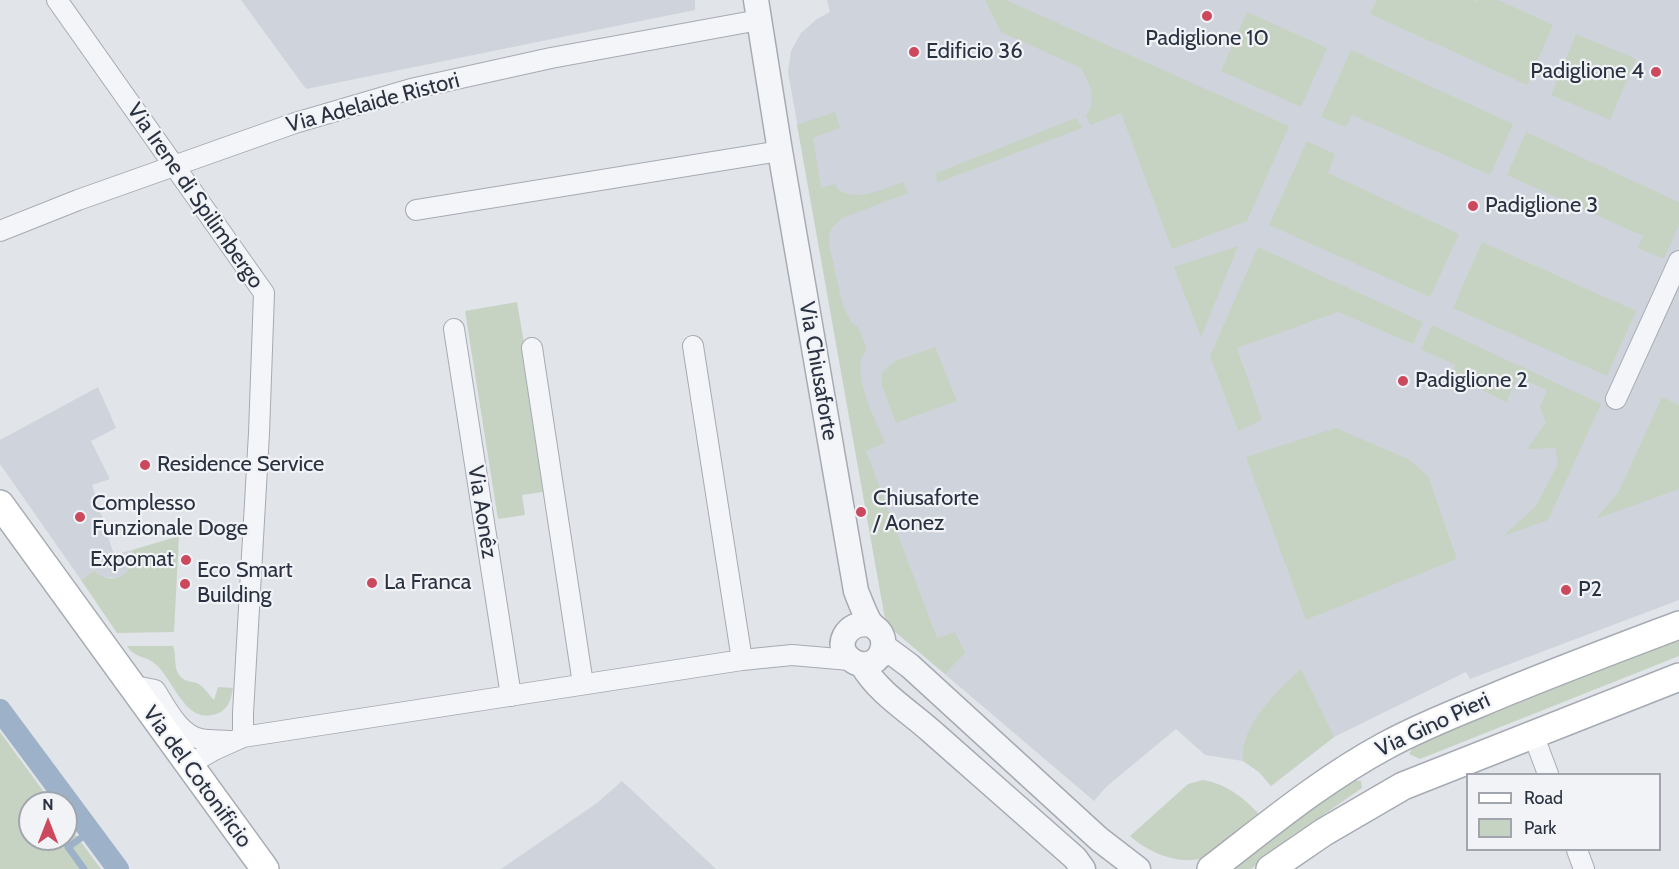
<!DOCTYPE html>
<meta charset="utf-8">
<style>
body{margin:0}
#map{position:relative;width:1679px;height:869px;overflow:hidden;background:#e1e4e9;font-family:Cabin,sans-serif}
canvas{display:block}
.legend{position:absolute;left:1466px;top:773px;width:195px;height:78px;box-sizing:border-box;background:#f1f3f7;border:2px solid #a1a6ae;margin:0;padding:8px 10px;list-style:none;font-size:18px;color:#2a3241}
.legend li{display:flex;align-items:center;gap:12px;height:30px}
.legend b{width:30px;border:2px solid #a1a6ae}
.north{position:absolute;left:18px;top:791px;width:60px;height:60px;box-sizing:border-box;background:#f1f3f7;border:2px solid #a1a6ae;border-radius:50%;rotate:0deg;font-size:16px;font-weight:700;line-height:24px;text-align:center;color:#2a3241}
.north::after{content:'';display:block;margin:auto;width:21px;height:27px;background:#cc495d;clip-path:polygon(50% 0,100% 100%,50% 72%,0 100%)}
</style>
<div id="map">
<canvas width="1679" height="869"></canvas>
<ul class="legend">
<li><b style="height:8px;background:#fff"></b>Road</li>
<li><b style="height:16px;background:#c7d3c2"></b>Park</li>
</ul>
<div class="north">N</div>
</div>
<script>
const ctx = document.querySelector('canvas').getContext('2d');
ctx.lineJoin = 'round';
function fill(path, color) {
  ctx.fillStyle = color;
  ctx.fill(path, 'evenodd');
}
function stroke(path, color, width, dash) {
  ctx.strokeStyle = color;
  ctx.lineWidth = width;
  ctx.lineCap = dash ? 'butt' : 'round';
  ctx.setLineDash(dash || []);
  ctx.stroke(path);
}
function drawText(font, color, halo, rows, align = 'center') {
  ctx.font = font + ' Cabin,sans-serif';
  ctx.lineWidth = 4.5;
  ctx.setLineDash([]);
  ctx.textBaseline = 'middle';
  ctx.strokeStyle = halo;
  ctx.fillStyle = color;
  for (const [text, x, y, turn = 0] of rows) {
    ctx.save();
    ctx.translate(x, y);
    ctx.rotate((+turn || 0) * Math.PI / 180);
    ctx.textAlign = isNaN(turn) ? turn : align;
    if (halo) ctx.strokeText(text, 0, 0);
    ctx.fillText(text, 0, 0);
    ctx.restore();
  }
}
const built = new Path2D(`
 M241,0H695V10L306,89Z
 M827,0H1679V600L1470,679L1466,672L1334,737L1271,786L1259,772L1243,761L1205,755L1176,729L1106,787L1094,801L886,624L788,72L791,51L801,33L817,19L830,12Z
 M98,387L116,428L91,441L110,479L92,485L114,555L132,550L134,561L126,574L117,578L102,577L94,570L81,580L0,464V440Z
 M622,781L716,869H501L597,803Z`);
const green = new Path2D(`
 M985,0H1006L1289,126L1247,221L1172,249L1121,113L1090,125L1086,115C1098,100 1089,83 1081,68L1001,32Z
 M1377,0H1474L1477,2L1478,0H1498L1553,25L1527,85L1370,14Z
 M1247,12L1327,48L1301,107L1221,71Z
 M1576,34L1636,59L1610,120L1551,95Z
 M1351,50L1513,124L1490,175L1352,115L1346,127L1321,117Z
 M835,112L840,128L813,138L821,188L835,184L837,189C858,203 881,189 903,182L908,193L842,218L832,228L829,235V244L843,306L851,322L858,327L867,350C847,366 877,423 885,443L866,451L937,638L955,632L965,653L945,674L886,624L797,125Z
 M1076,118L1082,128L937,183L936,173Z
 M1526,132L1679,202V225L1664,259L1638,248L1643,236L1507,175Z
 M1307,141L1335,154L1328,173L1459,234L1430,297L1269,225Z
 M1482,242L1636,311L1607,376L1453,308Z
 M1238,246L1201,337L1174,267Z
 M1258,247L1423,322L1413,344L1338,312L1237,348L1262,420L1238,431L1210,356Z
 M517,302L549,491L522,495L525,515L498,519L465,311Z
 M1432,325L1601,404L1548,520L1503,536L1536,506L1558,464L1555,448L1527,449L1546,422L1540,407L1547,390L1518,377L1506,402L1452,375L1455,365L1421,349Z
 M935,347L957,401L896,423L882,386V373L893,362Z
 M1662,397L1679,405V489L1596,519L1619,491Z
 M1336,428L1408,459L1428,476L1457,559L1306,620L1246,457Z
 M179,536L174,632L117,633L81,580L94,570C111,589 138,573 132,550Z
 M1679,638V656L1420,759L1409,754L1415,744Z
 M127,646H173C177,655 173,666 179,675C183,681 190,681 196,683C202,684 209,695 214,700L218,687L233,688C231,699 229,710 216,714C184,725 174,678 154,663C144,655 136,659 127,646Z
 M1301,669L1334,737L1271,786L1259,772L1243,761C1243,753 1243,745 1246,738C1253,715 1283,684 1301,669Z
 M0,732L52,803H30V839H66V822L101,869H0Z
 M1203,780C1228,784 1246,800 1263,818C1246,830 1230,844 1213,854C1186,869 1150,854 1130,836L1188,784Z
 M1352,780L1361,781L1362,788L1284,842L1251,869H1229Z`);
const stream = new Path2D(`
 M84,869L68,847L91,831`);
const canal = new Path2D(`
 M0,710L118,869`);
const minor = new Path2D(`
 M57,0L264,293L259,433L243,713V737
 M416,210L780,151
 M0,231L78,200L295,123L411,89L551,58L759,20
 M454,329L511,696
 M693,346L742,660
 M532,348L583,684
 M1616,399L1679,261
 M130,685L155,690C166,707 179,735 201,739C210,741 221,740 231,741
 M1533,734L1548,774
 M188,765L214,750L243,737L742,660L792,655L850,660
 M1577,850L1584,869`);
const tertiary = new Path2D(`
 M756,0L780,151L856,591C860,601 864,612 869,621C872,626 875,627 879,631C887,641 883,658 871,663C865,665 859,665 853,661C831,648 847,619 871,625
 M883,646L910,666L1099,839L1138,869
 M862,665C879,693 906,709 931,731C979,773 1027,816 1075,858L1083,869`);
const secondary = new Path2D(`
 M0,504L265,869
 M1211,869C1267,826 1322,780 1385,746C1416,729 1448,716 1480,703C1546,675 1613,650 1679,625
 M1270,869L1324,832L1403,786L1679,677`);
const markers = [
 [1207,16,6,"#cc495d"],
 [914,52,6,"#cc495d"],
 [1656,72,6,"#cc495d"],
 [1473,206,6,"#cc495d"],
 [1403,381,6,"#cc495d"],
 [145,465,6,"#cc495d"],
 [861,512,6,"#cc495d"],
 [80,517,6,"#cc495d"],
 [186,560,6,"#cc495d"],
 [372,583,6,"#cc495d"],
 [185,584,6,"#cc495d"],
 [1566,590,6,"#cc495d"]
];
const poiNames = [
 ["Padiglione 10",1207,39,"center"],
 ["Edificio 36",926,52],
 ["Padiglione 4",1644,72,"right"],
 ["Padiglione 3",1485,206],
 ["Padiglione 2",1415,381],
 ["Residence Service",157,465],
 ["Chiusaforte",873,499],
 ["/ Aonez",873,524],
 ["Complesso",92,504],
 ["Funzionale Doge",92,529],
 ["Expomat",174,560,"right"],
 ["Eco Smart",197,571],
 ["Building",197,596],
 ["La Franca",384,583],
 ["P2",1578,590]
];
const streetNames = [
 ["Via Adelaide Ristori",373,103,-15],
 ["Via Irene di Spilimbergo",195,196,55],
 ["Via Chiusaforte",818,371,80],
 ["Via Aonêz",482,512,81],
 ["Via Gino Pieri",1433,725,-25],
 ["Via del Cotonificio",197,777,54]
];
fill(built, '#cfd3db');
fill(green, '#c7d3c2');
stroke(stream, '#9db2c9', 7);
stroke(canal, '#9db2c9', 22);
stroke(minor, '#a6abb3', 22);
stroke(tertiary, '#a6abb3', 27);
stroke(secondary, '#a6abb3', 30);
stroke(minor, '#f4f5f8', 20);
stroke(tertiary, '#f4f5f8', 24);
stroke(secondary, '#fff', 27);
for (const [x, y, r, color] of markers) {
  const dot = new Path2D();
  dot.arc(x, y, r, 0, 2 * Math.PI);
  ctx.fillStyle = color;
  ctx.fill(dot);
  stroke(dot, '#f1f3f7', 2);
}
drawText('22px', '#2a3241', '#f1f3f7', poiNames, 'left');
drawText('22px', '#2a3241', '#f1f3f7', streetNames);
</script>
